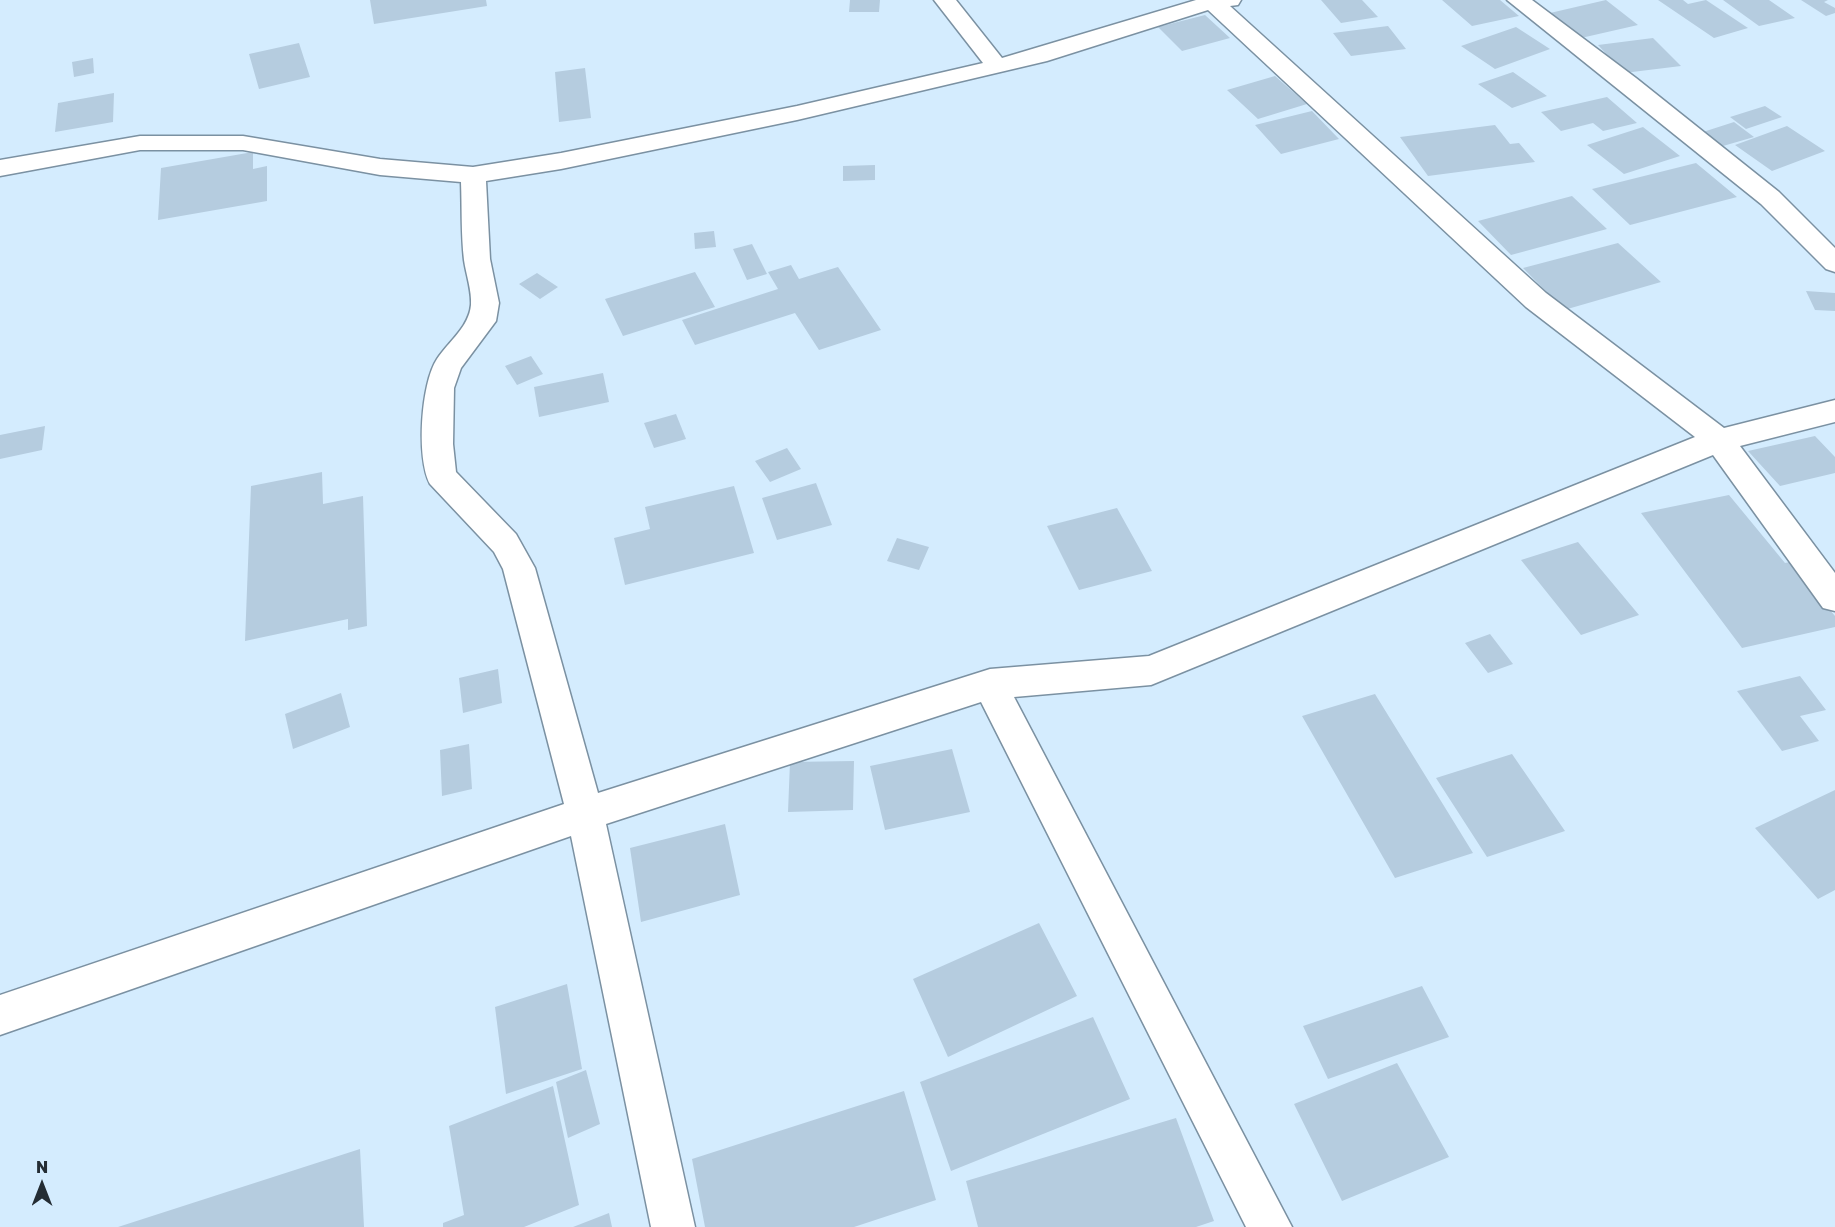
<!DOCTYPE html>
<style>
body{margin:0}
#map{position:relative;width:1835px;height:1227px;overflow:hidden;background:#d4ecfe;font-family:"Golos Text",sans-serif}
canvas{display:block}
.north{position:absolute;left:12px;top:1155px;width:60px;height:60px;-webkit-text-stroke:4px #d4ecfe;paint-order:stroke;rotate:0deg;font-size:16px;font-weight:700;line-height:24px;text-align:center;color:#242d34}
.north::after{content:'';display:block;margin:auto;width:21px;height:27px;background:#242d34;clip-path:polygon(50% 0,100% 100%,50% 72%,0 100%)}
</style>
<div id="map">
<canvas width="1835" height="1227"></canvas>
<div class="north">N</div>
</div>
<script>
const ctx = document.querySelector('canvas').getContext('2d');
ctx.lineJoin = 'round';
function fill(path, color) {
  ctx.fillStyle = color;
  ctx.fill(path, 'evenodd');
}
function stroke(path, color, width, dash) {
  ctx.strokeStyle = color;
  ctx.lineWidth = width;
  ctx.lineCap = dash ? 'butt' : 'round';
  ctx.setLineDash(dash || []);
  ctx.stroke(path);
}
const building = new Path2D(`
 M370,0H486L487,6L374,24Z
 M850,0H880L879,12H849Z
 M1321,0H1362L1378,17L1341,23Z
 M1442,0H1500L1519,16L1472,26Z
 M1606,0L1638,25L1581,38L1550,13Z
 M1658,0H1683L1688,4L1706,0L1748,28L1714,38Z
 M1723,0H1769L1795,18L1759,26Z
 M1801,0H1828L1824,2L1835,8V13L1826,16Z
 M1205,15L1230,38L1182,51L1158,27Z
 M1388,26L1406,49L1351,56L1333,33Z
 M1516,27L1550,49L1495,69L1461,46Z
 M1653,38L1681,66L1624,73L1598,45Z
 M299,43L310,77L259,89L249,54Z
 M93,58L94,73L74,77L72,62Z
 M585,68L591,118L559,122L555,72Z
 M1513,72L1547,96L1512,108L1478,84Z
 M1275,76L1307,104L1258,119L1227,90Z
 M114,93L113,122L55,132L58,103Z
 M1607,97L1637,123L1603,131L1593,123L1561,131L1541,112Z
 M1765,106L1782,117L1746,129L1730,117Z
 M1312,111L1339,139L1281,154L1255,125Z
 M1734,122L1754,137L1723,146L1703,132Z
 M1495,125L1510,144L1519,143L1535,162L1428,176L1400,137Z
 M1787,126L1825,151L1772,171L1735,145Z
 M1643,127L1680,156L1624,174L1587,145Z
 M253,152V169L267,166V201L158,220L161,168Z
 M1696,163L1737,197L1630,225L1592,189Z
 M875,165V180L843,181V166Z
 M1572,196L1607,229L1511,255L1478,221Z
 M714,231L716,247L695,249L694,233Z
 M1618,243L1661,282L1564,310L1523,268Z
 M752,244L767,274L747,280L733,249Z
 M791,265L799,279L838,267L881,330L819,350L795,313L695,345L682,320L778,289L768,272Z
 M695,272L715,307L623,336L605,299Z
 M537,273L558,287L540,299L519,284Z
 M1806,291L1835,293V311L1815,310Z
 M531,356L543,374L517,385L505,366Z
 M603,373L609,402L539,417L534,387Z
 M676,414L686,439L654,448L644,423Z
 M45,426L42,450L0,459V435Z
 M1815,436L1835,457V473L1780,486L1748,451Z
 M787,448L801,469L770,482L755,461Z
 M322,472L323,504L363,496L367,626L348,630V619L245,641L251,486Z
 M816,483L832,525L777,540L762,498Z
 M734,486L754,553L625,585L614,538L650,529L645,507Z
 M1729,495L1785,563L1790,562L1835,616V627L1742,648L1641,513Z
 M1117,508L1152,571L1079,590L1047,526Z
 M897,538L929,547L919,570L887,561Z
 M1578,542L1639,615L1581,635L1521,560Z
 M1490,634L1513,664L1488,673L1465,643Z
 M498,669L502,703L463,713L459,678Z
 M1800,676L1826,710L1800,716L1819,741L1782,751L1737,691Z
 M341,693L350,727L293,749L285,714Z
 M1375,694L1473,853L1395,878L1302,716Z
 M469,744L472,789L442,796L440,750Z
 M952,749L970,812L885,830L870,766Z
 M1512,754L1565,831L1487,857L1436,778Z
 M854,761L853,810L788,812L790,762Z
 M1835,790V890L1818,899L1755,828Z
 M725,824L740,895L641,922L630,848Z
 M1039,923L1077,996L948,1057L913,979Z
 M567,984L582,1069L506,1094L495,1007Z
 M1422,986L1449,1037L1328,1079L1303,1026Z
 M1093,1017L1130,1099L951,1171L920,1082Z
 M1397,1063L1449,1157L1342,1201L1294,1104Z
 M586,1070L600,1124L568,1138L556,1082Z
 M553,1086L579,1205L524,1227H443V1223L464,1215L449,1126Z
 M904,1091L936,1200L854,1227H705L692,1159Z
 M1176,1118L1214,1221L1196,1227H978L966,1181Z
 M360,1149L364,1227H118Z
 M609,1213L612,1227H573Z`);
const minor = new Path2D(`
 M934,0H956L1002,58L1196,0H1241L1238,5L1230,6L1546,293L1724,428L1835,400V422L1740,446L1835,573V611L1823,608L1713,455L1151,685L1014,697L1292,1227H1246L981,702L606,824L695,1227H651L571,836L0,1035V995L564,804L503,569L494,552L430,484C416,458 421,383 437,359C449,341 469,327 471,305C472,291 466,274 464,260C461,234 462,207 461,182L380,175L243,150H140L0,176V160L140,136H243L380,159L473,167L561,153L797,106L983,63ZM1208,10L1526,307L1695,437L1149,656L990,669L598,793L535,568L516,534L456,472L453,444L454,388L461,368L496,321L499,303L490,259L486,181L561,169L797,120L1047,61Z
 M1507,0H1532L1636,78L1779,192L1835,248V272L1826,269L1761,204Z`);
fill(building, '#b5ccdf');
stroke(minor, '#7b91a2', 3);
fill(minor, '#fff');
</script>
